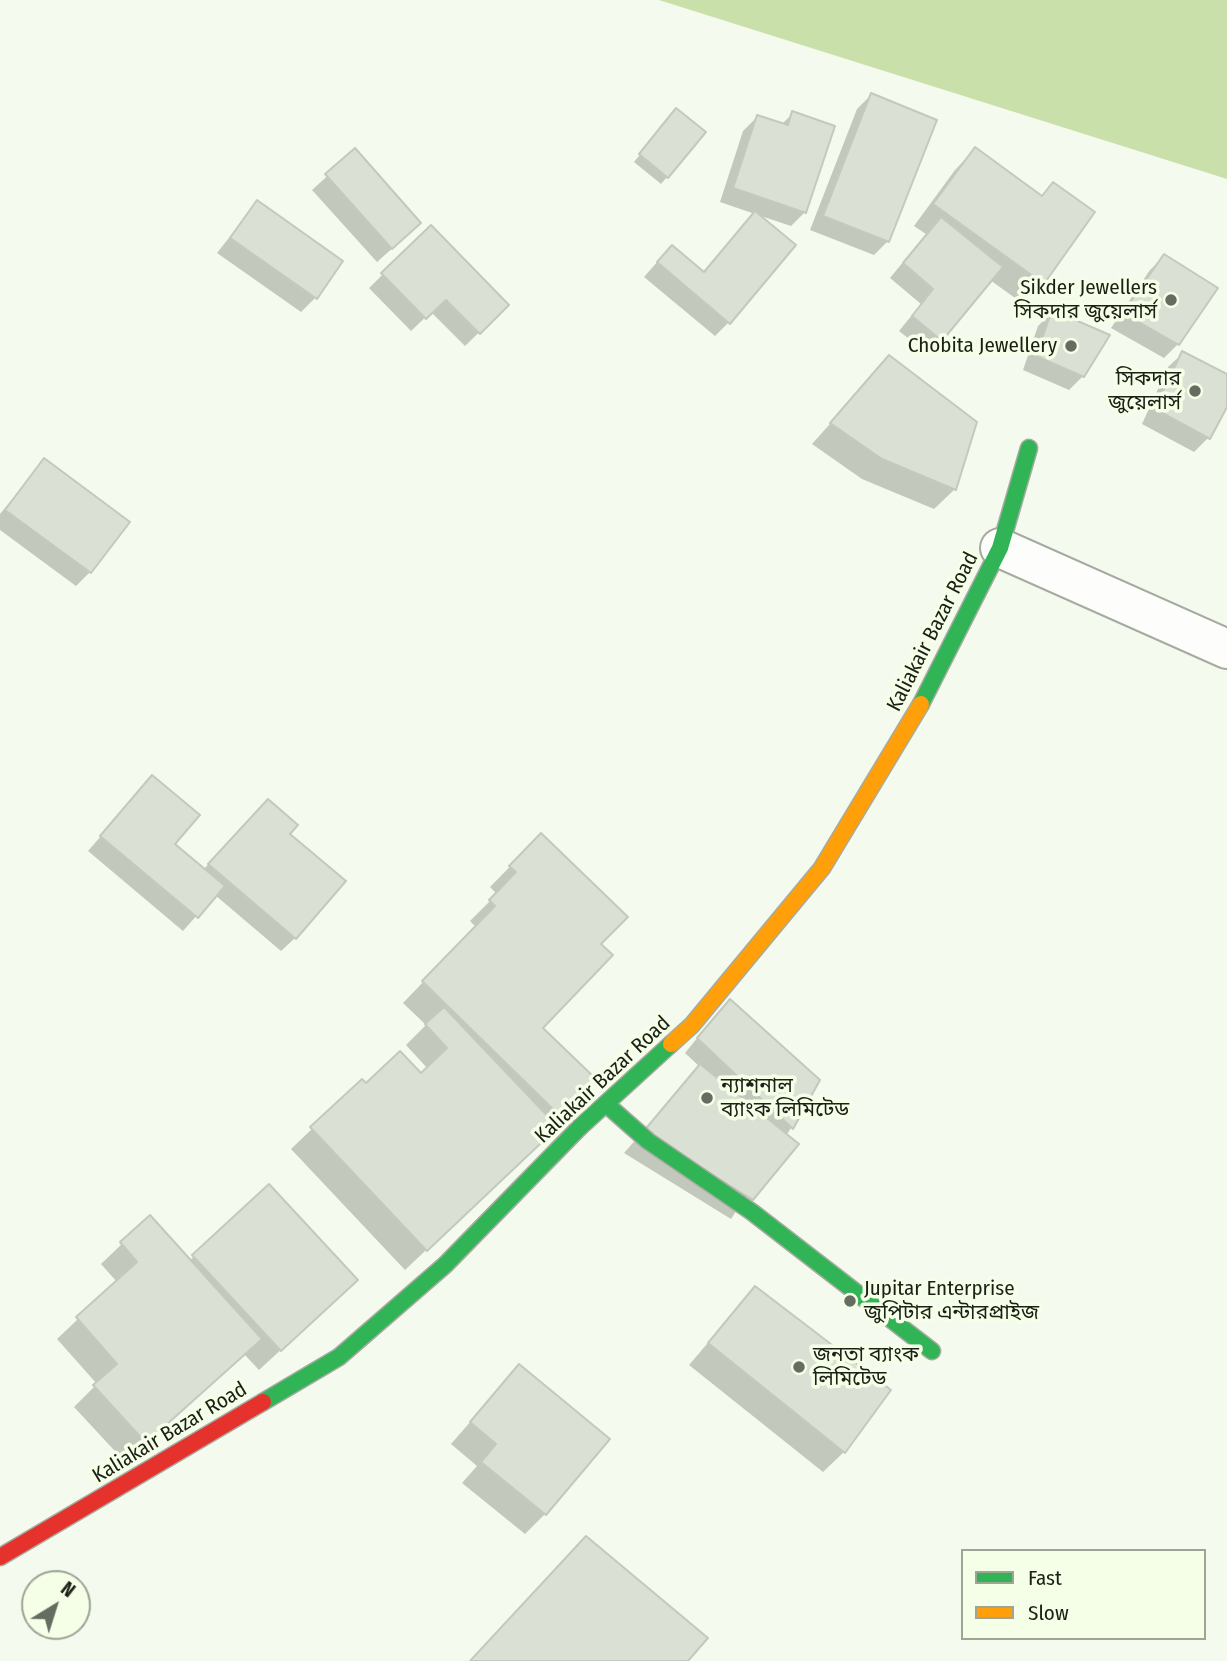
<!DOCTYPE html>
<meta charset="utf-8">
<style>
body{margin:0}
#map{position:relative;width:1227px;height:1661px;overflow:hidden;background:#f4faed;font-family:"Fira Sans Condensed",sans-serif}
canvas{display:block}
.legend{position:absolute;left:961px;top:1549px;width:245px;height:91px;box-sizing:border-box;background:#f5ffe8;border:2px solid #9ea594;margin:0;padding:9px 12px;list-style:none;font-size:21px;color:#1b1f15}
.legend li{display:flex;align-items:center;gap:14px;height:35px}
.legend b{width:35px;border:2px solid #9ea594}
.north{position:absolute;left:21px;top:1570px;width:70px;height:70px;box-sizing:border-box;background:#f5ffe8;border:2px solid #9ea594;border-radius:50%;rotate:38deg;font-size:19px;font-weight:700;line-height:28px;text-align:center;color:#1b1f15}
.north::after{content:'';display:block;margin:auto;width:24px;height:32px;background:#676c61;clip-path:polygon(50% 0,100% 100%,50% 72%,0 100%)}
</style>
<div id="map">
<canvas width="1227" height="1661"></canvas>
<ul class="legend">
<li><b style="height:9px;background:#30b455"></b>Fast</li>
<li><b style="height:9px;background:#ff9f0a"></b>Slow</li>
</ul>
<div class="north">N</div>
</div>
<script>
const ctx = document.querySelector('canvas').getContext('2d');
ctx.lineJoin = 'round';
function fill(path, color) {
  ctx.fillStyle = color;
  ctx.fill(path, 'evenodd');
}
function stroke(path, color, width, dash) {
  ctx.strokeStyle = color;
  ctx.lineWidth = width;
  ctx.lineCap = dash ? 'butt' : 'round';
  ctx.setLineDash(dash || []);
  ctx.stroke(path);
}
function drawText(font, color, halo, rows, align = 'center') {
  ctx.font = font + ' "Fira Sans Condensed","Noto Sans Bengali",sans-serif';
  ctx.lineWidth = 7;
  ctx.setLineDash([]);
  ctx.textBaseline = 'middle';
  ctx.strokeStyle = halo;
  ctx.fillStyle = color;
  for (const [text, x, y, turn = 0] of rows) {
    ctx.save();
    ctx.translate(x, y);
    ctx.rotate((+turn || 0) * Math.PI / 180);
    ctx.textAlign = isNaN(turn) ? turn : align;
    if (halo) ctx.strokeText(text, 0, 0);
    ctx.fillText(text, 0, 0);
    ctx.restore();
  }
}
const water = new Path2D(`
 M659,0H1227V179Z`);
const shadow = new Path2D(`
 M871,95L888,241L874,255L810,230L857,109Z
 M793,113L805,212L791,226L758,215L728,323L715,336L644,277L658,261L703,273L755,214L720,202L743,131L757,117L781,125Z
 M670,117L667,177L661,184L634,162Z
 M975,149L1041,197L1053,185L1042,283L1022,303L990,280L927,353L899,331L921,304L890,278L926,234L914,226L955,170Z
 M355,151L405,237L377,262L312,190Z
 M257,202L340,262L315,298L301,312L217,253Z
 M431,227L507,305L465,346L431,312L411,331L369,288Z
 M1164,256L1178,344L1164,358L1111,328L1150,270Z
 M1052,312L1083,376L1069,390L1023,370L1038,326Z
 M1182,354L1227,376V404L1208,438L1194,452L1142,424L1168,367Z
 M889,358L955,489L934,509L862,479L812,444Z
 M44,460L90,572L76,586L0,530V514Z
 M152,777L173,844L203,870L235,836L288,834L295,938L281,951L215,895L183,931L88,851Z
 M541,835L599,944L540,1028L593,1079L550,1122L535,1147L405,1270L291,1149L362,1081L366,1085L421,1075L428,1069L406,1045L426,1025L403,1003L476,927L470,921L497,894L490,887Z
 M716,1015L818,1081L791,1128L731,1219L624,1153L700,1067L685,1053Z
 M269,1187L335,1300L259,1370L244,1354L125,1462L74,1407L97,1384L57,1339L117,1282L101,1264L150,1217L189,1261Z
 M755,1288L889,1390L844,1452L823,1472L689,1365Z
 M519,1366L545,1514L525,1534L462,1483L477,1466L451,1444Z`);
const building = new Path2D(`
 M871,93L937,120L889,242L823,216Z
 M676,108L706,132L668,178L639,154Z
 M792,111L835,126L806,213L733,188L757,115L788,125Z
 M975,147L1042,196L1053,182L1095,212L1044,284L933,204Z
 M355,148L421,223L392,249L325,174Z
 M257,200L343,261L317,299L230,238Z
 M755,211L796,245L730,324L657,262L672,245L704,272Z
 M941,217L1003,267L942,341L912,316L933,289L903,263Z
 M431,225L509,305L480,334L446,300L426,319L381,273Z
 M1164,254L1218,288L1179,345L1123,313Z
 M1052,310L1110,335L1084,377L1036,356Z
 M1182,351L1227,374V407L1210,439L1155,409Z
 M889,355L977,422L956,490L882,459L830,423Z
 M44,458L130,522L91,573L5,510Z
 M152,775L200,815L175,844L225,886L198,918L100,836Z
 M268,799L298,825L290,834L346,881L296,939L208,864Z
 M541,833L628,917L601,944L613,955L543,1028L596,1079L559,1115L422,981L495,906L489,900L516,872L509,866Z
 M730,999L820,1080L793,1129L697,1038Z
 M444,1007L558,1127L427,1251L310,1127L362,1079L366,1083L400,1051L421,1073L447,1048L425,1024Z
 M700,1064L799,1144L753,1200L643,1132Z
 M269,1184L358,1280L281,1351L192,1255Z
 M150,1215L262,1339L146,1443L93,1385L117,1364L76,1317L137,1262L120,1242Z
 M755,1286L891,1390L845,1453L708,1343Z
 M519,1364L610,1439L546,1515L481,1462L496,1444L470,1422Z
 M586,1536L708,1638L688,1661H470Z`);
const street = new Path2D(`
 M1000,548L1227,649`);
const fast = new Path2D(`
 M921,704L1000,548L1029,448
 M606,1104L648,1141L752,1212L932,1351
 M263,1402L339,1357L445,1265L579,1128L671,1044`);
const slow = new Path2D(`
 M671,1044L692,1025L822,868L921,704`);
const jam = new Path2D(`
 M0,1557L263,1402`);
const markers = [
 [1171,300,7,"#676c61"],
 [1071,346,7,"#676c61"],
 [1195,391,7,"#676c61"],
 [707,1098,7,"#676c61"],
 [850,1301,7,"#676c61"],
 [799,1367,7,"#676c61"]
];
const poiNames = [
 ["Sikder Jewellers",1157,288],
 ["সিকদার জুয়েলার্স‍",1157,312],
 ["Chobita Jewellery",1057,346],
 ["সিকদার",1181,379],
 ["জুয়েলার্স",1181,403],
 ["ন্যাশনাল",721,1086,"left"],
 ["ব্যাংক লিমিটেড",721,1110,"left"],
 ["Jupitar Enterprise",864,1289,"left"],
 ["জুপিটার এন্টারপ্রাইজ",864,1313,"left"],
 ["জনতা ব্যাংক",813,1355,"left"],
 ["লিমিটেড",813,1379,"left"]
];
const streetNames = [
 ["Kaliakair Bazar Road",933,632,-63],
 ["Kaliakair Bazar Road",603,1080,-43],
 ["Kaliakair Bazar Road",170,1433,-31]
];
fill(water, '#cae0aa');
fill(shadow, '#0003');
fill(building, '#dbe0d5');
stroke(building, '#c4c9be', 2);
stroke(street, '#a6aba1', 42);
stroke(fast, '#a6aba1', 19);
stroke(slow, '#a6aba1', 19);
stroke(jam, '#a6aba1', 19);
stroke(street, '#fdfefc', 38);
stroke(fast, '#30b455', 16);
stroke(slow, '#ff9f0a', 16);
stroke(jam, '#e5322d', 16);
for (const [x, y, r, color] of markers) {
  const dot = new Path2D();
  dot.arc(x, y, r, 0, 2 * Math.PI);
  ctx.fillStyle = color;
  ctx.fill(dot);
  stroke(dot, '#f5ffe8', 2.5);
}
drawText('21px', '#1b1f15', '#f5ffe8', poiNames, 'right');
drawText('21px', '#1b1f15', '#f5ffe8', streetNames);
</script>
